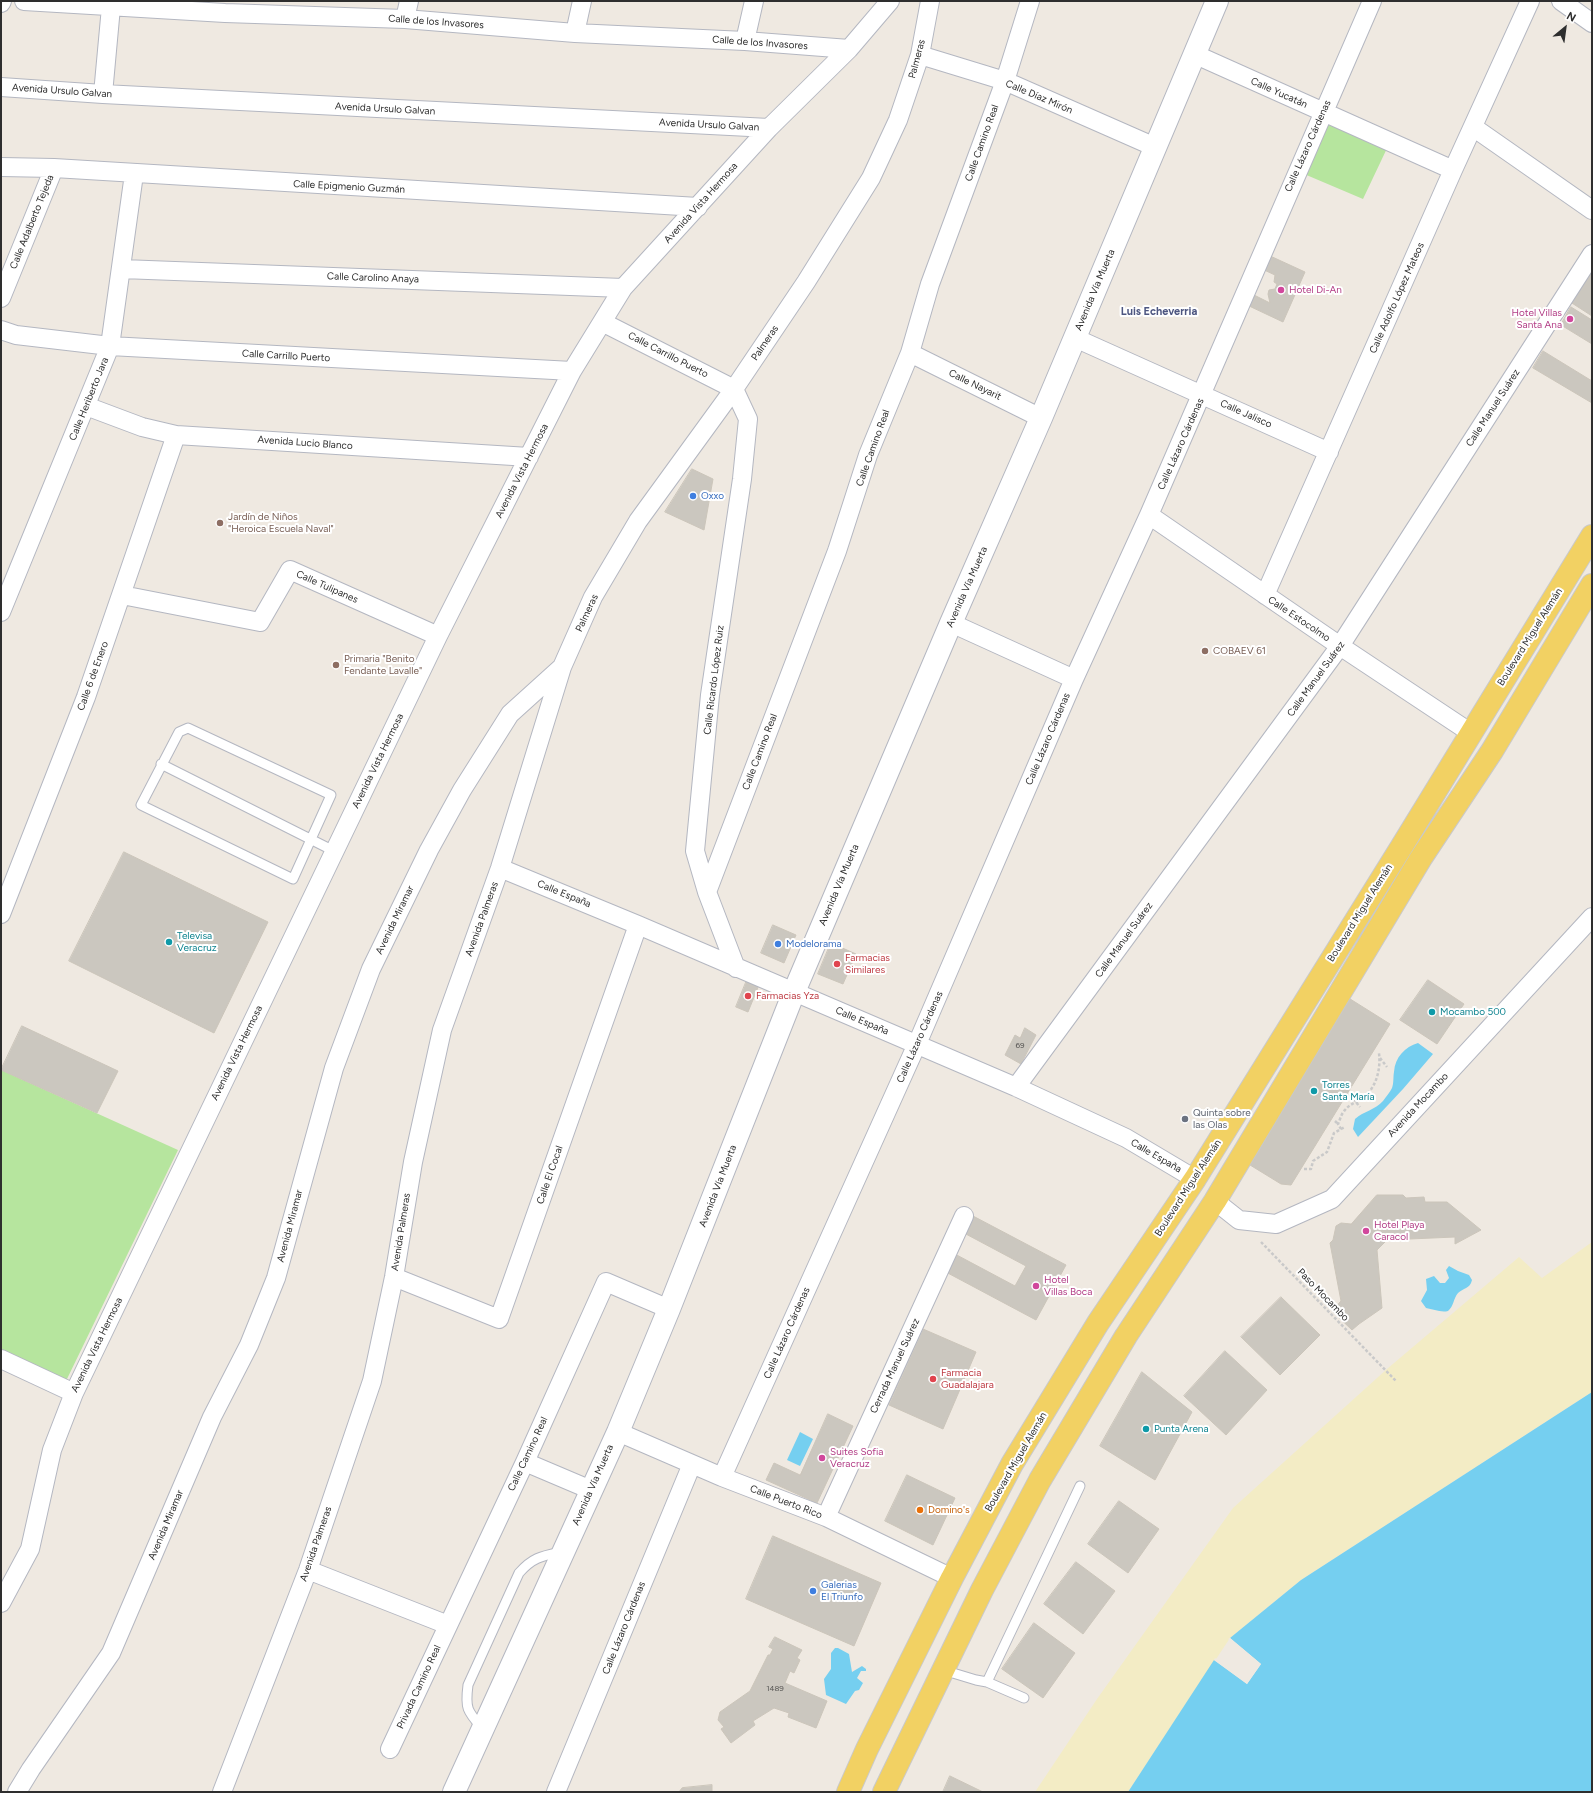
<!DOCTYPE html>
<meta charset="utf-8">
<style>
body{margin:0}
#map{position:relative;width:1593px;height:1793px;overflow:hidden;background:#efe9e1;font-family:Figtree,sans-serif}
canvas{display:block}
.frame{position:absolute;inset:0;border:2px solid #2e2e2e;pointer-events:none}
.north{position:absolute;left:1545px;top:8px;width:40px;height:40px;-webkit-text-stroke:3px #fff;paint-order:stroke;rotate:29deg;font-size:11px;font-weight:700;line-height:16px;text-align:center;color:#2e2e2e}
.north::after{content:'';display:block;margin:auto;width:14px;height:18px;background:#2e2e2e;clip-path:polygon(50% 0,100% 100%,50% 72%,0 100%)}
</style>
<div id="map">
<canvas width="1593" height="1793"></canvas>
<div class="frame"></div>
<div class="north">N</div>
</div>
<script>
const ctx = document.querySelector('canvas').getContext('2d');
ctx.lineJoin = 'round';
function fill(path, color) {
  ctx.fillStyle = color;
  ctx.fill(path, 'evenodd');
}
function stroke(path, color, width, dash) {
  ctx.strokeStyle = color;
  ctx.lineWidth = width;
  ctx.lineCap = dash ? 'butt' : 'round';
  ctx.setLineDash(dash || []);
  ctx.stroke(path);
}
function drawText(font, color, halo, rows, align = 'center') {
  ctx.font = font + ' Figtree,sans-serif';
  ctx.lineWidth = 4;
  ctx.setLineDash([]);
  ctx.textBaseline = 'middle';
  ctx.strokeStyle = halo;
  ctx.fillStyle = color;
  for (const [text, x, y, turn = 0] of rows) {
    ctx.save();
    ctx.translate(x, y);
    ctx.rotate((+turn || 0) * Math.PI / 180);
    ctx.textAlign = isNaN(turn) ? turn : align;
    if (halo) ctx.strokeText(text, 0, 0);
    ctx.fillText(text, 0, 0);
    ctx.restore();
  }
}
const green = new Path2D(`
 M1323,113L1390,142L1363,199L1297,171Z
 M1,1070L178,1150L66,1381L1,1351Z`);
const sand = new Path2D(`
 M1592,1242V1392L1301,1580L1230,1638L1128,1792H1035L1097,1699L1233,1508L1387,1369L1519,1257L1542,1278Z`);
const water = new Path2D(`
 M1418,1043L1433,1054L1403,1089L1358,1137L1353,1129L1355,1119C1364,1111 1375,1110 1383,1101C1386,1097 1390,1092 1392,1088C1394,1083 1393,1077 1394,1072C1395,1057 1405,1047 1418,1043Z
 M1449,1266L1458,1271L1469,1275L1472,1280C1470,1289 1463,1288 1458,1293C1453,1299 1454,1306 1448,1311C1441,1313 1433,1309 1426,1308L1421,1301L1427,1290L1426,1279L1434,1276L1440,1283H1445L1449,1278L1446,1270Z
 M1592,1392V1792H1128L1214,1660L1247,1684L1261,1664L1230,1638L1301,1580Z
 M800,1432L813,1439L800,1466L787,1460Z
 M835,1648H838L849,1654L852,1672L862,1666L866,1669V1671H861L857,1678L863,1683L859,1690L855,1691L846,1704L826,1695L824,1679L831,1669V1653Z`);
const pier = new Path2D(`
 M1230,1638L1261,1664L1247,1684L1214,1660L1215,1658L1246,1681L1259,1664L1228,1639Z`);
const building = new Path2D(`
 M1592,248V316L1561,296Z
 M1268,255L1305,272L1283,322L1247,305L1252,294L1270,303L1268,294L1269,290L1275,289L1277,284L1274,282L1275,275L1262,269Z
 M1571,307L1592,320V344L1561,325Z
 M1543,351L1592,381V403L1533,368Z
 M692,469L713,479L704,530L665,512Z
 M124,852L268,922L214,1033L69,961Z
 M773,925L796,935L784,963L761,953Z
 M831,943L856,954L843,984L818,974Z
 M747,980L759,985L748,1012L736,1007Z
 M1428,980L1464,1004L1437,1044L1400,1020Z
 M1339,992L1390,1024L1291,1185L1281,1184L1237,1157Z
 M22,1026L118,1071L97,1113L1,1070Z
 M1025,1028L1036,1035L1021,1064L1005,1055L1015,1035L1020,1038Z
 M1377,1195H1403L1406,1198L1424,1197L1425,1202H1447L1481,1230L1455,1244V1237L1387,1240L1377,1250L1382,1308L1359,1324L1352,1330L1332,1311L1341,1301L1330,1243L1333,1240L1336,1226L1341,1223L1351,1224Z
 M973,1216L1066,1265L1036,1320L944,1271L953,1253L1015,1286L1026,1266L964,1233Z
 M1281,1297L1320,1335L1280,1375L1241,1337Z
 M923,1329L976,1352L943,1429L889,1405Z
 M1225,1351L1267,1390L1226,1435L1184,1396Z
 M1142,1372L1192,1412L1155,1480L1100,1446Z
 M828,1414L853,1426L817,1503L766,1480L774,1463L800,1475Z
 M907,1475L955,1498L933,1545L885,1521Z
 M1119,1501L1159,1529L1128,1573L1088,1544Z
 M773,1536L881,1583L854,1646L746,1599Z
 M1076,1562L1115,1591L1083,1634L1044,1604Z
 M1034,1623L1075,1653L1043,1698L1002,1669Z
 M775,1637L802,1650L797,1658L800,1660L794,1673L790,1671L785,1683L827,1701L816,1728L788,1717L789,1713L774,1708L753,1721L755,1725L731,1743L721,1729L724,1727L718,1720L720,1712L750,1691L768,1655H770L773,1649L769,1647Z
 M950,1776L983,1792H943Z
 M712,1785V1792H679L682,1788Z`);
const path = new Path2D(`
 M1380,1058L1387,1067
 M1350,1095L1360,1107
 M1335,1121L1338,1124
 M1341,1129L1345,1127
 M1304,1169H1311L1313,1161L1327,1152L1334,1133L1341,1129L1338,1124C1340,1120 1341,1114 1345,1110C1349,1105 1354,1103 1360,1100C1376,1090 1381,1070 1379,1053
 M1261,1242L1396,1381`);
const lane = new Path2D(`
 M188,728L331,795L293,879L141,805L179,732Z
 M161,764L334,851
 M943,1670L976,1680L987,1682L1080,1486
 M987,1682L1024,1698
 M482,1728C467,1711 465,1708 468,1685L519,1573C533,1557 542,1556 562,1552`);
const street = new Path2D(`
 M24,1L225,13L405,19L575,33L745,41L849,49
 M1561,1L1592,23
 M1,3L2,1
 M405,19L409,1
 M575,33L582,1
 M745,41L754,1
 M1194,54L1453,170
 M920,55L1005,81L1155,147
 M1,87L103,94L769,128
 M103,94L111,7
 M1473,127L1592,210
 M1,167L54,168L698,207
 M122,269L623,288
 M1,298L54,168
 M602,322L734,389
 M1,330L16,335L110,346L572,371
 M1075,338L1329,452
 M910,353L1041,418
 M734,389L748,419L742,479L710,695L695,851L707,892L736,968
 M86,406L142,427L176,435L529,457
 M1149,515L1340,646L1471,733
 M122,595L260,622L290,570L438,636
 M1265,595L1453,170L1530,1
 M1,612L110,346L134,174
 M951,623L1074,679
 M500,868L638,925L1016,1087L1126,1138L1195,1179
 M707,892L837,551L868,455L910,353L930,284L1005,81L1030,1
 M1,914L86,697L176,435
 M1016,1087L1340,646L1592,254
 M1215,1201L1239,1220L1276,1224L1332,1199L1592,917
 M394,1277L499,1319L638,925
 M1,1359L74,1393
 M618,1432L722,1477L826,1517L952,1578
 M525,1462L591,1490
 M722,1477L917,1044L1074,679L1149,515L1372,1
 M826,1517L964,1216
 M308,1570L448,1625
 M1,1603L30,1549L52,1450L74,1393L438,636L572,371L623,288L769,128L849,49L890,1
 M390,1749L525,1462L606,1282L669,1309
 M17,1792L31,1769L111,1653L212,1417L249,1345L276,1278L334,1068L371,969L429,850L462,790L510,714L562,667
 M222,1792L308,1570L372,1381L394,1277L413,1162L442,1030L500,868L562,667L593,597L638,521L734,389L806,282L871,178L898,120L920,55L930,1
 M556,1792L692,1464`);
const secondary = new Path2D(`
 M454,1792L618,1432L669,1309L794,992L951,623L1041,418L1217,1`);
const primary = new Path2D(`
 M848,1792L867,1749L952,1578L1012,1464L1098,1323L1195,1179L1402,846L1592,536
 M884,1792L982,1590L1040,1480L1126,1336L1215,1201L1421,858L1492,751L1592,585`);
const markers = [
 [1281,290,4,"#d1479c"],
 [1570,319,4,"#d1479c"],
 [693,496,4,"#3f7fe0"],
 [220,523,4,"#8d6e63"],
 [1205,651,4,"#8d6e63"],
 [336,665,4,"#8d6e63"],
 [169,942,4,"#0f9aa8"],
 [778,944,4,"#3f7fe0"],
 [837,964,4,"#e0444e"],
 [748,996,4,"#e0444e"],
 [1432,1012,4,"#0f9aa8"],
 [1314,1091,4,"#0f9aa8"],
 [1185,1119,4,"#6b7280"],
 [1366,1231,4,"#d1479c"],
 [1036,1286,4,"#d1479c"],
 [933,1379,4,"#e0444e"],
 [1146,1429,4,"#0f9aa8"],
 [822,1458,4,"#d1479c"],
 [920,1510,4,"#e8710a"],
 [813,1591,4,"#3f7fe0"]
];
const numberNames = [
 ["69",1020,1046],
 ["1489",775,1689]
];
const streetNames = [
 ["Calle de los Invasores",436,22,4],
 ["Calle de los Invasores",760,43,4],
 ["Palmeras",917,59,-75],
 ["Avenida Ursulo Galvan",62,91,4],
 ["Calle Yucatán",1279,93,24],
 ["Calle Díaz Mirón",1039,97,23],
 ["Avenida Ursulo Galvan",385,109,3],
 ["Avenida Ursulo Galvan",709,125,3],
 ["Calle Camino Real",982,143,-70],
 ["Calle Lázaro Cárdenas",1308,146,-66],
 ["Calle Epigmenio Guzmán",349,187,3],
 ["Avenida Vista Hermosa",701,203,-48],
 ["Calle Adalberto Tejeda",32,222,-68],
 ["Calle Carolino Anaya",373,278,2],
 ["Avenida Vía Muerta",1095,290,-67],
 ["Calle Adolfo López Mateos",1397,298,-66],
 ["Palmeras",765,343,-56],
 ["Calle Carrillo Puerto",668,355,27],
 ["Calle Carrillo Puerto",286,356,3],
 ["Calle Nayarit",975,385,26],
 ["Calle Heriberto Jara",89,399,-68],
 ["Calle Manuel Suárez",1493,408,-57],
 ["Calle Jalisco",1246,414,24],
 ["Avenida Lucio Blanco",305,443,4],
 ["Calle Lázaro Cárdenas",1181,444,-66],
 ["Calle Camino Real",873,448,-70],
 ["Avenida Vista Hermosa",522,471,-63],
 ["Calle Tulipanes",327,587,24],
 ["Avenida Vía Muerta",967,587,-66],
 ["Palmeras",587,613,-65],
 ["Calle Estocolmo",1299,619,34],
 ["Boulevard Miguel Alemán",1530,637,-58],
 ["Calle 6 de Enero",93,676,-70],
 ["Calle Manuel Suárez",1316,679,-54],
 ["Calle Ricardo López Ruiz",714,680,-83],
 ["Calle Lázaro Cárdenas",1048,739,-67],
 ["Calle Camino Real",760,752,-69],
 ["Avenida Vista Hermosa",378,761,-64],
 ["Avenida Vía Muerta",839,885,-67],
 ["Calle España",564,894,22],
 ["Boulevard Miguel Alemán",1360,913,-58],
 ["Avenida Palmeras",482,919,-70],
 ["Avenida Miramar",395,920,-64],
 ["Calle Manuel Suárez",1124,940,-54],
 ["Calle España",862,1021,23],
 ["Calle Lázaro Cárdenas",920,1037,-66],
 ["Avenida Vista Hermosa",237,1053,-64],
 ["Avenida Mocambo",1418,1105,-47],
 ["Calle España",1156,1156,30],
 ["Calle El Cocal",550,1175,-71],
 ["Avenida Vía Muerta",718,1186,-69],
 ["Boulevard Miguel Alemán",1188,1188,-57],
 ["Avenida Miramar",290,1226,-75],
 ["Avenida Palmeras",401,1232,-81],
 ["Paso Mocambo",1323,1295,46],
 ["Calle Lázaro Cárdenas",787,1333,-66],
 ["Avenida Vista Hermosa",97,1345,-64],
 ["Cerrada Manuel Suárez",895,1366,-65],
 ["Calle Camino Real",528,1454,-65],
 ["Boulevard Miguel Alemán",1016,1462,-60],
 ["Avenida Vía Muerta",593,1485,-66],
 ["Calle Puerto Rico",786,1502,21],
 ["Avenida Miramar",166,1525,-67],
 ["Avenida Palmeras",316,1544,-71],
 ["Calle Lázaro Cárdenas",624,1628,-68],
 ["Privada Camino Real",419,1687,-65]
];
const hotelNames = [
 ["Hotel Di-An",1289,290],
 ["Hotel Villas",1562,313,"right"],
 ["Santa Ana",1562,325,"right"],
 ["Hotel Playa",1374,1225],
 ["Caracol",1374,1237],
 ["Hotel",1044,1280],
 ["Villas Boca",1044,1292],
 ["Suites Sofia",830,1452],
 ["Veracruz",830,1464]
];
const shopNames = [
 ["Oxxo",701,496],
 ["Modelorama",786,944],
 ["Galerias",821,1585],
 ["El Triunfo",821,1597]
];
const educationNames = [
 ["Jardín de Niños",228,517],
 ["\"Heroica Escuela Naval\"",228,529],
 ["COBAEV 61",1213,651],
 ["Primaria \"Benito",344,659],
 ["Fendante Lavalle\"",344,671]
];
const cultureNames = [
 ["Televisa",177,936],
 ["Veracruz",177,948],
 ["Mocambo 500",1440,1012],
 ["Torres",1322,1085],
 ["Santa María",1322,1097],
 ["Punta Arena",1154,1429]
];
const healthNames = [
 ["Farmacias",845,958],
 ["Similares",845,970],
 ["Farmacias Yza",756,996],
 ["Farmacia",941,1373],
 ["Guadalajara",941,1385]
];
const worshipNames = [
 ["Quinta sobre",1193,1113],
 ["las Olas",1193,1125]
];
const foodNames = [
 ["Domino's",928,1510]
];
const neighbourhoodNames = [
 ["Luis Echeverria",1159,312]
];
fill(green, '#b6e59e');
fill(sand, '#f3ecc5');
fill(water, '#75cff0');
fill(pier, '#efe9e1');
fill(building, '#cbc7bf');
stroke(building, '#cbc5ba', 1);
stroke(lane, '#b4b7c1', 11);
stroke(street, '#b4b7c1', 20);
stroke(secondary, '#b4b7c1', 24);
stroke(primary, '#c9c9c9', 24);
stroke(path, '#c9c9c9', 2.5, [3, 2]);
stroke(lane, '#fff', 9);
stroke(street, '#fff', 18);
stroke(secondary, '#fff', 22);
stroke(primary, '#f2d163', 22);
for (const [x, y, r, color] of markers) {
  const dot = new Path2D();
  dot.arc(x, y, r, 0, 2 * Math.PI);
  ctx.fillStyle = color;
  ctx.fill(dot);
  stroke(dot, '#fff', 1.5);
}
drawText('8px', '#555452', null, numberNames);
drawText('10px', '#2e2e2e', '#fff', streetNames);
drawText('10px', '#b23c85', '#fff', hotelNames, 'left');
drawText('10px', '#366cbe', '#fff', shopNames, 'left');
drawText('10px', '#785e54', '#fff', educationNames, 'left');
drawText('10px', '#0d838f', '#fff', cultureNames, 'left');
drawText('10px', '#be3a42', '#fff', healthNames, 'left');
drawText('10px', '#5b616d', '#fff', worshipNames, 'left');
drawText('10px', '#c56008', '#fff', foodNames, 'left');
drawText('bold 11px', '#4d5680', '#fff', neighbourhoodNames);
</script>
